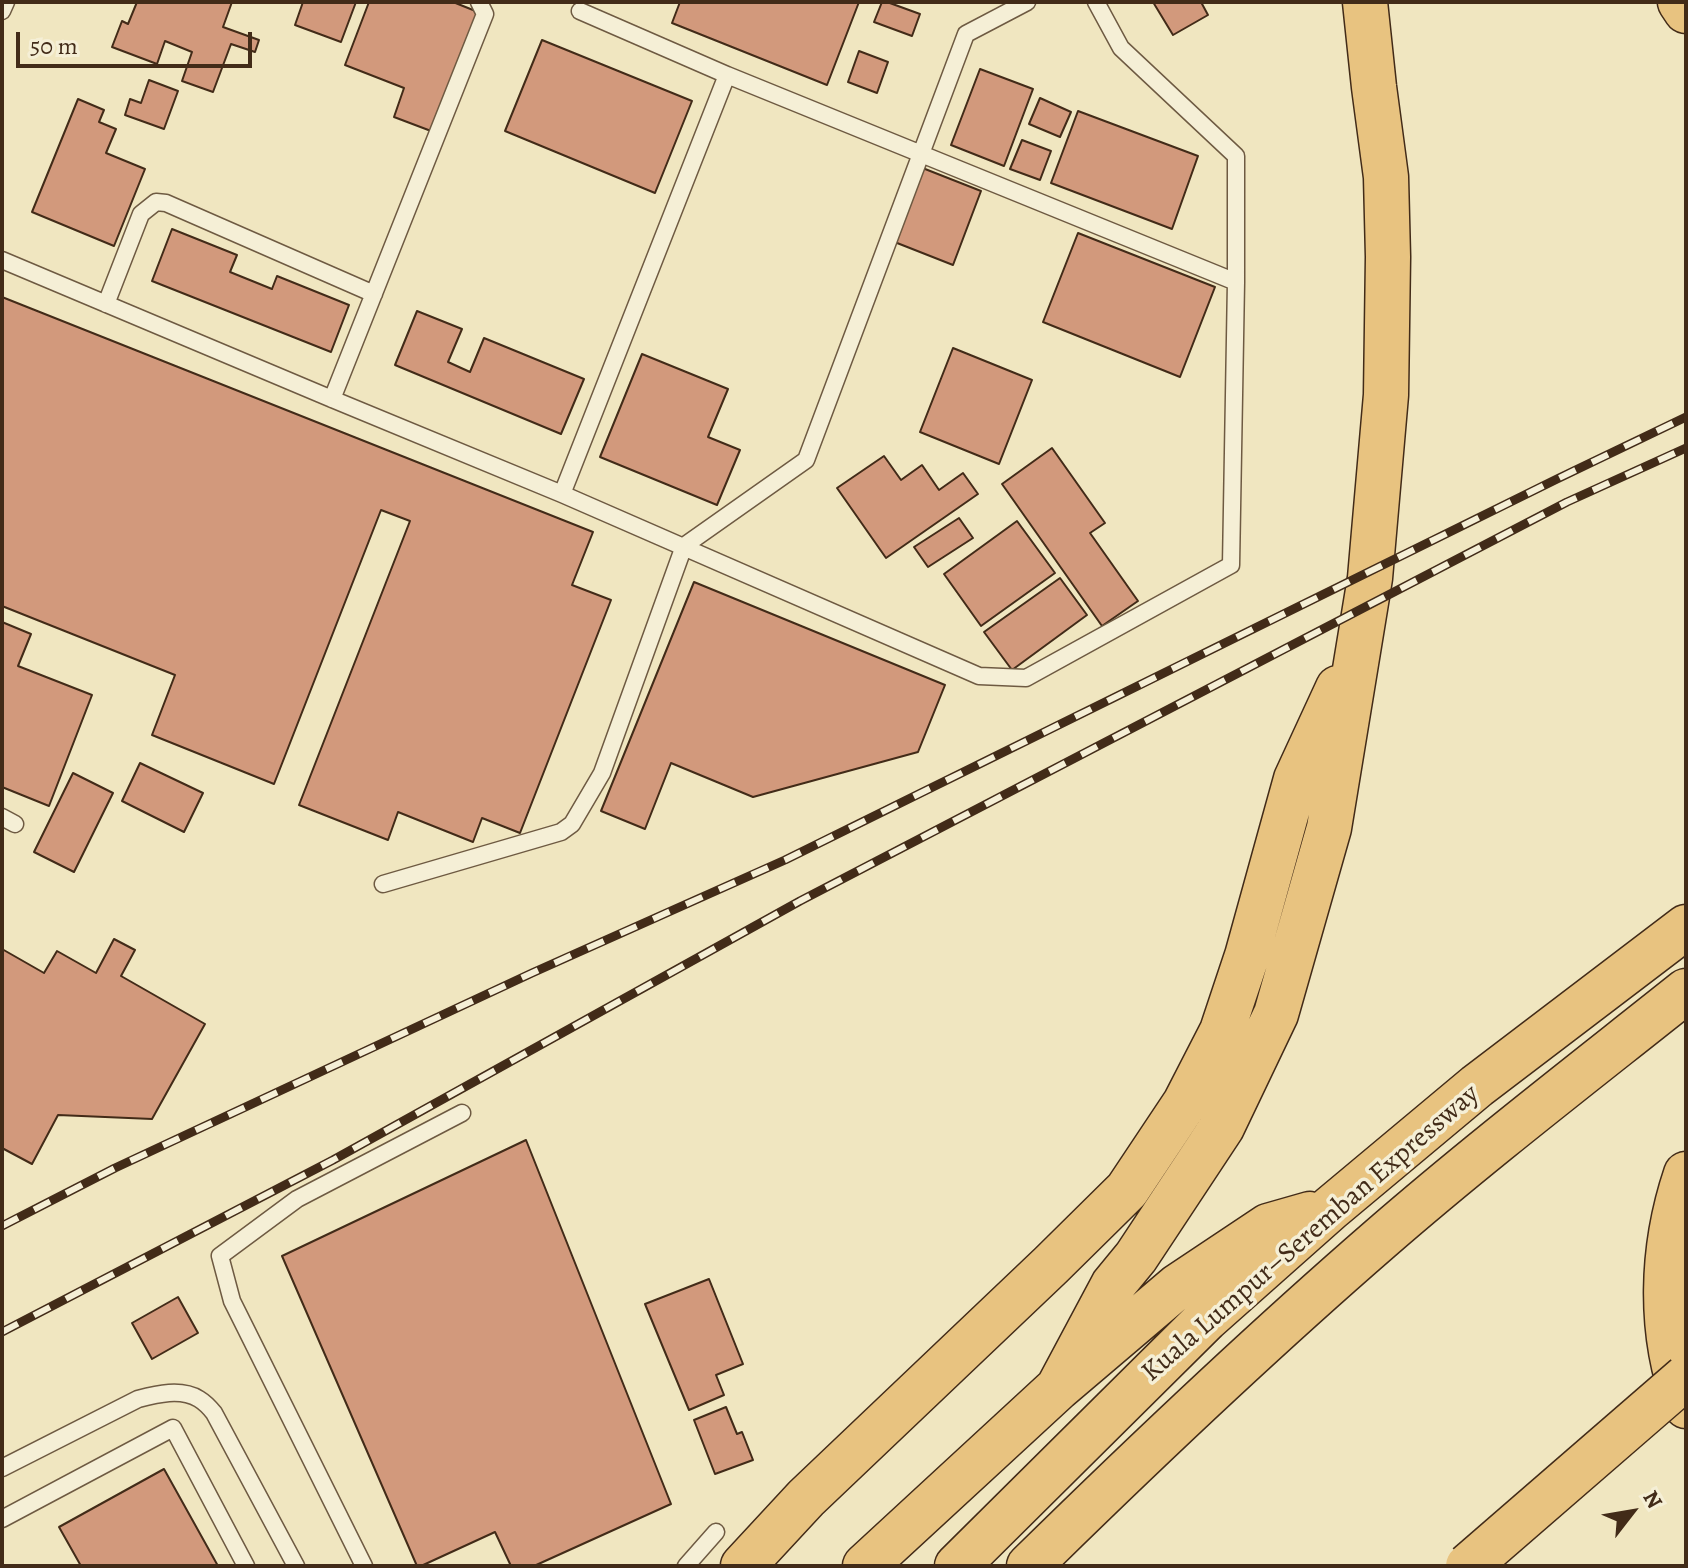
<!DOCTYPE html>
<meta charset="utf-8">
<style>
body{margin:0}
#map{position:relative;width:1688px;height:1568px;overflow:hidden;background:#f0e6c0;font-family:Alegreya,serif}
canvas{display:block}
.frame{position:absolute;inset:0;border:4px solid #422b18;pointer-events:none}
.north{position:absolute;left:1592px;top:1472px;width:80px;height:80px;-webkit-text-stroke:6px #f5efd6;paint-order:stroke;rotate:59deg;font-size:22px;font-weight:700;line-height:32px;text-align:center;color:#422b18}
.north::after{content:'';display:block;margin:auto;width:28px;height:36px;background:#422b18;clip-path:polygon(50% 0,100% 100%,50% 72%,0 100%)}
.scale{position:absolute;left:16px;top:32px;width:236px;height:36px;box-sizing:border-box;border:4px solid #422b18;border-top:0;padding-left:10px;font-size:24px;line-height:28px;white-space:nowrap;color:#422b18;-webkit-text-stroke:6px #f5efd6;paint-order:stroke}
</style>
<div id="map">
<canvas width="1688" height="1568"></canvas>
<div class="frame"></div>
<div class="north">N</div>
<div class="scale">50 m</div>
</div>
<script>
const ctx = document.querySelector('canvas').getContext('2d');
ctx.lineJoin = 'round';
function fill(path, color) {
  ctx.fillStyle = color;
  ctx.fill(path, 'evenodd');
}
function stroke(path, color, width, dash) {
  ctx.strokeStyle = color;
  ctx.lineWidth = width;
  ctx.lineCap = dash ? 'butt' : 'round';
  ctx.setLineDash(dash || []);
  ctx.stroke(path);
}
function drawText(font, color, halo, rows, align = 'center') {
  ctx.font = font + ' Alegreya,serif';
  ctx.lineWidth = 7;
  ctx.setLineDash([]);
  ctx.textBaseline = 'middle';
  ctx.strokeStyle = halo;
  ctx.fillStyle = color;
  for (const [text, x, y, turn = 0] of rows) {
    ctx.save();
    ctx.translate(x, y);
    ctx.rotate((+turn || 0) * Math.PI / 180);
    ctx.textAlign = isNaN(turn) ? turn : align;
    if (halo) ctx.strokeText(text, 0, 0);
    ctx.fillText(text, 0, 0);
    ctx.restore();
  }
}
const building = new Path2D(`
 M137,2H232L223,27L259,40L255,52L231,44L213,92L182,81L192,52L165,41L157,64L112,47L122,21L128,24Z
 M303,2H356L341,42L295,25Z
 M369,2H453L478,12L431,131L394,117L404,88L345,65Z
 M680,2H859L827,85L672,23Z
 M882,2H887L920,14L912,36L874,22Z
 M1153,2H1201L1208,15L1173,35Z
 M542,40L692,101L655,193L505,131Z
 M859,51L888,62L877,93L848,82Z
 M980,69L1033,89L1004,166L951,145Z
 M149,80L178,91L164,129L125,115L130,99L141,103Z
 M1040,98L1071,112L1060,137L1029,124Z
 M78,99L104,110L99,122L116,129L106,153L145,169L114,246L32,212Z
 M1078,111L1198,156L1172,229L1051,183Z
 M1022,140L1051,151L1040,180L1010,169Z
 M920,167L981,191L953,265L892,241Z
 M172,229L237,255L230,272L272,289L277,276L349,305L331,352L152,281Z
 M1078,233L1215,287L1180,377L1043,322Z
 M2,297L593,532L572,585L611,600L520,833L482,818L473,842L398,812L388,840L299,805L410,521L381,510L274,784L152,735L175,675L2,606Z
 M417,311L462,329L448,362L470,372L484,338L584,379L561,434L395,365Z
 M953,348L1032,380L999,464L920,432Z
 M642,354L728,389L708,437L740,450L717,505L600,457Z
 M1052,448L1105,523L1090,533L1138,601L1102,626L1002,484Z
 M884,456L901,480L922,465L939,490L963,473L978,494L886,558L837,488Z
 M959,518L973,538L928,567L914,547Z
 M1017,521L1055,573L981,626L944,574Z
 M1060,578L1087,615L1012,670L984,632Z
 M694,582L945,685L918,752L753,797L671,763L645,829L601,811Z
 M2,622L31,634L18,666L92,695L49,806L2,787Z
 M140,763L203,793L184,832L122,801Z
 M73,773L113,793L74,872L34,852Z
 M114,939L135,950L121,976L205,1024L152,1119L58,1115L32,1164L2,1148V949L44,973L57,951L96,973Z
 M526,1140L671,1504L534,1566H511L495,1532L421,1566H417L282,1256Z
 M709,1279L743,1364L716,1375L724,1395L689,1410L645,1304Z
 M178,1297L198,1333L152,1359L132,1323Z
 M726,1407L737,1434L742,1432L753,1460L715,1474L694,1420Z
 M164,1469L218,1566H81L59,1527Z`);
const service = new Path2D(`
 M2,11L6,2
 M727,75L1236,282
 M2,260L332,399L562,494L979,676L1026,678L1231,565L1236,282V156L1121,48L1096,2
 M106,304L141,214L156,202L166,203L374,294
 M332,399L485,14L479,2
 M562,494L727,75L580,11
 M2,817L15,824
 M383,884L561,832L572,824L602,773L684,546L806,460L966,34L1027,2
 M2,1468L138,1399C157,1394 181,1388 199,1399C204,1402 210,1408 214,1413L296,1566
 M2,1519L173,1428L246,1566
 M364,1566L232,1301L220,1256L297,1199L462,1113
 M686,1566L716,1532`);
const motorway = new Path2D(`
 M1680,2L1686,11
 M1686,1174C1661,1248 1658,1332 1686,1406
 M1058,1388L1113,1285L1136,1257L1222,1127L1276,1014L1329,828L1370,578L1386,395L1388,257L1386,177L1374,87L1365,2
 M743,1566L806,1498L1051,1265L1127,1190L1185,1103L1222,1031L1247,956L1296,779L1338,688
 M865,1566L1058,1388L1178,1286L1268,1226L1310,1214
 M957,1566L1206,1319L1331,1208L1477,1086L1686,927
 M1029,1566C1143,1454 1259,1344 1380,1239C1479,1153 1583,1073 1686,991`);
const rail = new Path2D(`
 M2,1226L115,1168L532,973L785,860L1557,479L1686,417
 M2,1332L333,1160L800,901L1567,502L1686,448`);
const motorwayBridge = new Path2D(`
 M1468,1566L1686,1377`);
const streetNames = [
 ["Kuala Lumpur–Seremban Expressway",1311,1234,-41]
];
fill(building, '#d2997c');
stroke(building, '#422b18', 2);
stroke(service, '#6e5a42', 19);
stroke(motorway, '#422b18', 47);
stroke(service, '#f5efd6', 16);
stroke(motorway, '#e8c380', 44);
stroke(rail, '#422b18', 9);
stroke(rail, '#f5efd6', 6, [18]);
stroke(motorwayBridge, '#422b18', 47, []);
stroke(motorwayBridge, '#e8c380', 44);
drawText('28px', '#422b18', '#f5efd6', streetNames);
</script>
